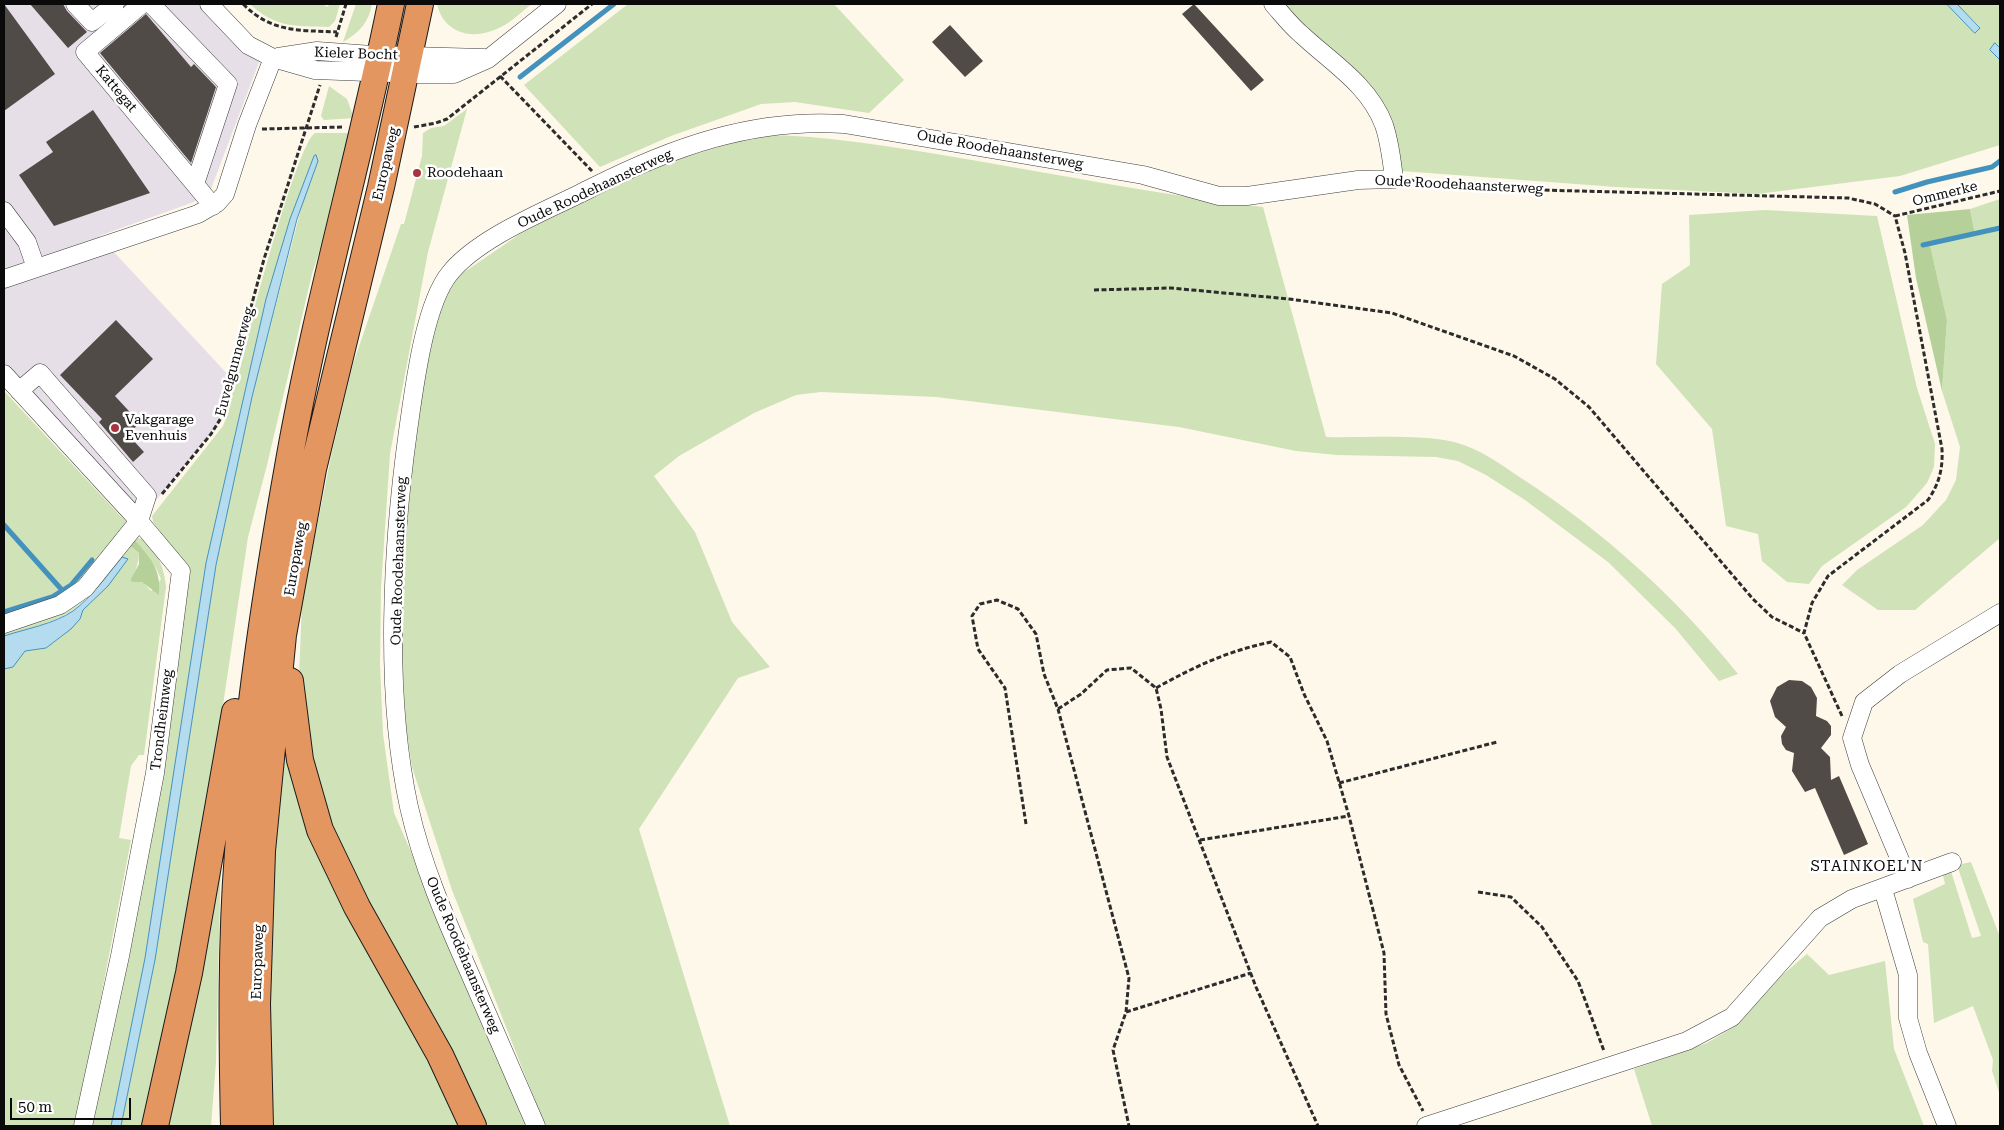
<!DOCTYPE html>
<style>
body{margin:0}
#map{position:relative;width:2004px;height:1130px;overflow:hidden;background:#fdf8e9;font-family:"Roboto Serif",serif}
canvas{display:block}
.frame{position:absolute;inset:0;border:5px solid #0a0a0a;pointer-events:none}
.scale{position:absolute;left:10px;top:1098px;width:121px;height:22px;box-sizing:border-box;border:2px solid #0a0a0a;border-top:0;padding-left:6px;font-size:15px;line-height:18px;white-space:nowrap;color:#0a0a0a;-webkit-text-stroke:4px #fff;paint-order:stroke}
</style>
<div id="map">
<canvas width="2004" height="1130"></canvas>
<div class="frame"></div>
<div class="scale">50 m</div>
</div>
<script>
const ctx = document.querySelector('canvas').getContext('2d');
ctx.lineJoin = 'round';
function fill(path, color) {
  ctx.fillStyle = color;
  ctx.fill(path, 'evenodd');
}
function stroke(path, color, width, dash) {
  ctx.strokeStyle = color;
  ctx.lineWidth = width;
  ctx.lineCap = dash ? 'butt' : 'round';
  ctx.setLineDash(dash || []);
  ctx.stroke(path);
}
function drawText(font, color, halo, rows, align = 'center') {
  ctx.font = font + ' "Roboto Serif",serif';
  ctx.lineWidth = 5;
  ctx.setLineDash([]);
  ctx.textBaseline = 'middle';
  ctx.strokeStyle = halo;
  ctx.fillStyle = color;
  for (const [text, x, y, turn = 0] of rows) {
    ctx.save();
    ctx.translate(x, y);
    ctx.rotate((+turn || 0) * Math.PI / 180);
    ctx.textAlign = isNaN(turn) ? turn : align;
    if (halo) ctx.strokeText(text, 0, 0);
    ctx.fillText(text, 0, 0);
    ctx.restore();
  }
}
const industrial = new Path2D(`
 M4,4H209L264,49L211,189L194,202L99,236L232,379L217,425L137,524L4,379Z`);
const green = new Path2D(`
 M250,4H322L328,7L329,4H340L335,21L329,27C296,26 275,28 250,4Z
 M356,4H372C369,22 359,33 343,42Z
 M437,4H532C522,11 512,22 501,27C475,41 444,35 437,4Z
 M628,4H834L904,80L869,113L795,102L761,104L671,136L600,167L524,85Z
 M1282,4H1947L1975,33L1980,27L1957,4H2000V48L1995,43L1990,50L2000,60V145L1900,176L1757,194L1616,187L1402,171L1397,143Z
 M329,86L347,99L354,118L324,120L321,116Z
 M467,109L428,252L390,454L381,588L380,665L383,734L394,813L531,1126H480L315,797L299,677L302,602L331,456L353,364L401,224H404L422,156L423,133L431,128L444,126Z
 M315,133H354L337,197L312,274L267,465L248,537L208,806L149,1126H121L155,960L216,565L252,397L315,155L290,219L266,299L206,563L145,958L111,1126H92L130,952L184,563L153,522L152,516L223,426L229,411C236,375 295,145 315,133Z
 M760,135C827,135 893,147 960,158C1061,175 1161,195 1263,207L1326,437C1363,438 1419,434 1454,442C1479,448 1500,464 1521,478C1603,531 1677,598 1738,674L1719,681L1675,628L1608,562L1525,500L1486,475L1458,461L1436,457L1337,455L1296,451L1179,427L936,397L821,392L796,395L754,413L679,456L654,476L695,532L732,622L770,667L738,678L639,829L730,1126H545L452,890L412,767L406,727L402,659L401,545L420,400L434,333L445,293L457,277L520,234L592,194L668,162Z
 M2000,199V538L1915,610H1878L1842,585L1857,570L1923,525L1946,500L1956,480L1960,447L1942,391L1947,320L1930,245L1975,235L1970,209Z
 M1765,210L1877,216L1917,388L1935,444L1934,467L1927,483L1906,507L1822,566L1809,584L1787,582L1762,561L1758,534L1726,526L1712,429L1656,364L1662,284L1690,265L1689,215Z
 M4,391L127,523L75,589L50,602L4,615Z
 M136,537C155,542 165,569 166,587L144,755H139L131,766L119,838L131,840L97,1018L74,1126H4V669H7L25,651L46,648L61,637L80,619L83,610L108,586C89,589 85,603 70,612C50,624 26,629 4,636V630L55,613L129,545L139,553C139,564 134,571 133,582L142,581L151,591L161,579L156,568L134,539Z
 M285,690L292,752L467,1126H269V889Z
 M221,857L216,1062L211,1126H165Z
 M1971,862L2000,937V1095L1992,1071L1993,1060L1973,1006L1934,1023L1928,944L1923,942L1913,899L1945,884L1942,871L1950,868L1972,938L1981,936L1957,865Z
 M1807,954L1829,975L1885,961L1894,1049L1924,1126H1652L1634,1069L1707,1043L1734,1027L1781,976Z`);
const forest = new Path2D(`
 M1970,209L1975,235L1930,245L1947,320L1942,391L1916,278L1907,215Z
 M134,539C151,559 161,568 159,595L142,582H132L131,579L139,564V553L129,545Z`);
const water = new Path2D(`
 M1947,4H1957L1980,28L1975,33Z
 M1995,43L2000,48V60L1990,50Z
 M316,155L318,161L297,219L252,397L216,565L155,960L121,1126H111L145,958L206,563L266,299L290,219L314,156Z
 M122,557L128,559L108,586L83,610L80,619L71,629L46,648L25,651L13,667L4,669V636C25,629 54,624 73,611C92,597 107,575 122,557Z`);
const stream = new Path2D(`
 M520,77L614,4
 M1895,192L1927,182L1992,167L2000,161
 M1923,245L2000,228
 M4,525L62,590
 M4,612L52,597L71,585L92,560`);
const building = new Path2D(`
 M4,4L55,74L4,111Z
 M30,4H63L67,11L87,32L68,48Z
 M1194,4L1264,80L1251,91L1182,14Z
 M146,14L191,67L194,64L216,87L191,163L100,53Z
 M950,25L983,61L965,77L932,42Z
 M93,110L150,193L54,226L19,175L53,152L46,142Z
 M116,320L153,359L115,396L140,423L130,432L134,437L132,439L144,452L133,462L99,422L102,419L60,375Z
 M1789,680L1802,681L1811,687L1817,698L1816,716L1827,721L1831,726V735L1821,748L1830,757L1831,780L1839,776L1868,844L1844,855L1815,788L1805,792L1792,771L1794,753L1786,750L1782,744L1781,736L1786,727L1775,717L1770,701L1777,687Z`);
const path = new Path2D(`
 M243,4C272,33 299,30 337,32
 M336,37L346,4
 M500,76L592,171
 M414,127L436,123L447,119L592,4
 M262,129L343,127
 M1410,180L1502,189L1848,198L1875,204L1895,216
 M1895,216L2000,191
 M1094,290L1171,288L1289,299L1392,313L1514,356L1555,379L1589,407L1753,599L1772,617L1804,633
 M162,494L211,434L221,418L264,259L320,85
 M1156,688C1194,667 1227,651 1271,642L1290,657L1304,694L1327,741L1349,816L1384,953L1386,1014L1399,1065L1423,1111
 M1058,709L1081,694L1107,670L1131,668L1156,688L1161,709L1167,757L1256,987L1318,1126
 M1842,716L1804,633L1812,603L1828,576L1928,500C1939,484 1943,469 1942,449L1905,253L1895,216
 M1339,783L1497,742
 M1026,824L1005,688L978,649L972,616L980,604L997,600L1018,609L1036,634L1044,674L1058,709L1129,978L1126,1012L1113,1050L1129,1126
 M1200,840L1349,816
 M1478,892L1511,897L1542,927L1578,981L1604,1051
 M1126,1012L1251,973`);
const minor = new Path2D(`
 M75,4L92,22L115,4
 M142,4L85,52L213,206
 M151,4L228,84L195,184
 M209,4L248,45L273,58L315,70L419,74H454L488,59L557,4
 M278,57L317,51L372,55L484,58
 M4,211L27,242L36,268
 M4,279L198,214L217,203L225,194L247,125L273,58
 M4,374L139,521L181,571L155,773L120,956L83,1126
 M4,624L60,605L85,588L139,521L147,496L40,373L19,391
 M1908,879L1860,765L1852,738L1864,702L1900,674L2000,613
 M1883,889L1908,975V1018L1918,1053L1947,1126
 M536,1126C514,1076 492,1025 470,974C446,920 422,865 409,807C384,692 392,547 408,431C414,389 424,304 450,273C480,236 549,210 591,188C672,147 753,118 844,124L1143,175L1219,196H1247L1358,180L1394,179C1392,161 1390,143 1384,125C1369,85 1332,63 1302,35C1291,26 1282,14 1273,4
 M1426,1126L1687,1041L1732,1017L1820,918L1852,899L1952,862`);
const highway = new Path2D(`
 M290,681L300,760L320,830L357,907L440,1055L473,1126
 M155,1126L189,973L235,712
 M234,1126C232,1035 231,943 238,852C246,721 266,590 289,461C316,307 360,157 391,4
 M260,1126L257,1004L262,851L283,635L313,469L381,187L420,4`);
const markers = [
 [417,173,5,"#a9333e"],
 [115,428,5,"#a9333e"]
];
const streetNames = [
 ["Kieler Bocht",356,54,2],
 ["Kattegat",116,89,50],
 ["Oude Roodehaansterweg",1000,150,10],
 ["Europaweg",386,164,-77],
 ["Oude Roodehaansterweg",1459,185,3],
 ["Oude Roodehaansterweg",595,189,-25],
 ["Ommerke",1945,194,-14],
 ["Euvelgunnerweg",235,362,-75],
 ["Europaweg",296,559,-80],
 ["Oude Roodehaansterweg",399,561,-88],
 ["Trondheimweg",162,720,-83],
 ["Oude Roodehaansterweg",463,955,67],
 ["Europaweg",258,962,-88]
];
const poiNames = [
 ["Roodehaan",427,173],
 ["Vakgarage",125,420],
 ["Evenhuis",125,436]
];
const neighbourhoodNames = [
 ["STAINKOEL'N",1867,867]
];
fill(industrial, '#e7dfe8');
fill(green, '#d0e2b7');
fill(forest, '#b5d199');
fill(water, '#b4dbee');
stroke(water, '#4392bd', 1);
stroke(stream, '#4392bd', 5);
fill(building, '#514b48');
stroke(minor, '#3d3d3d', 19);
stroke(highway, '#1b1b1b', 28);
stroke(path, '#2c2c2c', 3, [5, 2.5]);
stroke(minor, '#fff', 18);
stroke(highway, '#e49660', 26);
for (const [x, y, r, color] of markers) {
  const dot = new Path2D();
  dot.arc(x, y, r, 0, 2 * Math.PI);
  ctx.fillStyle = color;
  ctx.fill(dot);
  stroke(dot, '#fff', 2);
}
drawText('14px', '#0a0a0a', '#fff', streetNames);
drawText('14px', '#0a0a0a', '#fff', poiNames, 'left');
ctx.letterSpacing = '1px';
drawText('15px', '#0a0a0a', '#fff', neighbourhoodNames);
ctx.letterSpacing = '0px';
</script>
